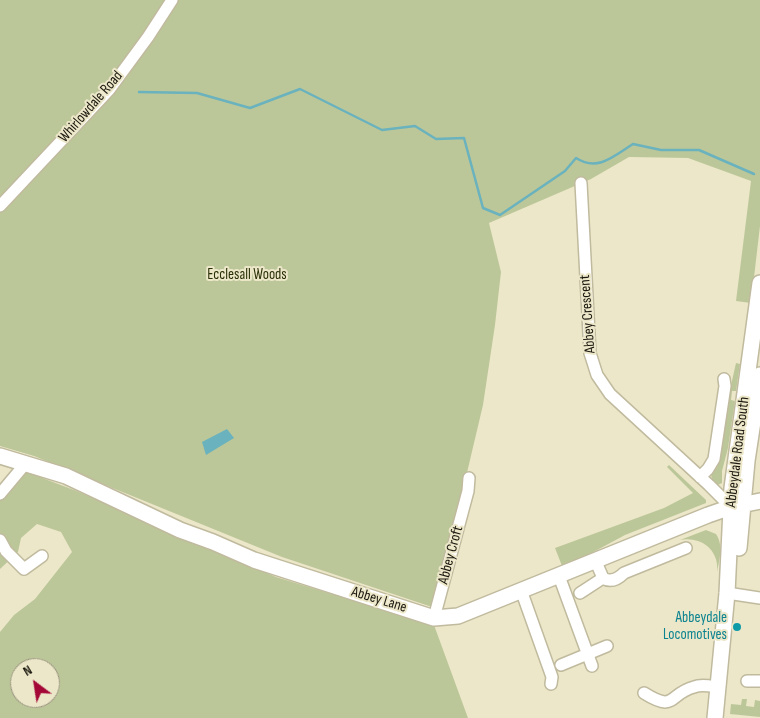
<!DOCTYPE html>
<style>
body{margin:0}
#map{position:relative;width:760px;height:718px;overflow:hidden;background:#ede7ca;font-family:"Sofia Sans Condensed",sans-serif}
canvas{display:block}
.north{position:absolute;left:10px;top:658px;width:50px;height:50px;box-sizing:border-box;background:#ede7ca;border:1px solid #99947f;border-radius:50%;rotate:329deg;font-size:14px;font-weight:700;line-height:20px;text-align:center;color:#1a180e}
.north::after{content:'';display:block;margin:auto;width:18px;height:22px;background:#a40837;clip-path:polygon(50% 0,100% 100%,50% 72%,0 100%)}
</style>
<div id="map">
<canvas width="760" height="718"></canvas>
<div class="north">N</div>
</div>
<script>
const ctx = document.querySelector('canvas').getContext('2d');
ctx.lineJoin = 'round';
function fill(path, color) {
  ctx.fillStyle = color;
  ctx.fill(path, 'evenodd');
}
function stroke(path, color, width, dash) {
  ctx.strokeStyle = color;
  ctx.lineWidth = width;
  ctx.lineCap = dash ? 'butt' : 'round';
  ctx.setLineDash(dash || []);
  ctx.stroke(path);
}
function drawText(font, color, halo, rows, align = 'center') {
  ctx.font = font + ' "Sofia Sans Condensed",sans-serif';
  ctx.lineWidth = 4;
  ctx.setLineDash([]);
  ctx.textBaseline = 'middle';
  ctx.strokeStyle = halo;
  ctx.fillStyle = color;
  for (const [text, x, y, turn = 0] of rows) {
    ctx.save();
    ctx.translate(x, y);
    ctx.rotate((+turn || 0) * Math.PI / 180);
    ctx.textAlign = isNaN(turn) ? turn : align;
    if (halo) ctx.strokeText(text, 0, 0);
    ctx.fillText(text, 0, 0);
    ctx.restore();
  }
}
const green = new Path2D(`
 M0,0H760V226L751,303L736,301L751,181L688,158L629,157L591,179L489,223L501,272L495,325L483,405L435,608L282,557L34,456L0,446Z
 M736,363L740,364L736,391H732L731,400L735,401L728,448L722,471V483L718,485L712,480L711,474Z
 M669,465L706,500V503L625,535L586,556L562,566L555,548L664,508L693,493L667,467Z
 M24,471L74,490L276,577L434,625L468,718H0V632L14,615L35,599L72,552L61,532L37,524L21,538L18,552L0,569V499ZM20,668H50V698H20Z
 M706,530L716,534C724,546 719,560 717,573C720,551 702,536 680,540Z
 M742,699H747L746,706L754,707L755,700L760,701V717L730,714L731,704L741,705Z`);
const water = new Path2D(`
 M227,429L234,438L206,455L202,442Z`);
const stream = new Path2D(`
 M139,92L197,93L250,108L300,89L382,130L415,126L436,139L464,138L483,208L500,215L565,171L576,158C598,172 614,156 633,144L661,150H699L754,174`);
const minor = new Path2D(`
 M581,183L590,353L597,375L610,394L709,485L731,507
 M0,206L109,90L148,37L172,0
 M700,477L708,469L714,459L725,386L724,379
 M0,494L26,463
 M0,540L6,551L24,569L42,556
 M596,562L603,578C611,583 618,579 624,573L686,548
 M559,576L592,666
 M521,590L552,677L551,684
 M580,593L603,578
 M727,593L760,598
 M434,618L468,491L469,478
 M561,665L607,646
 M747,681H760
 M644,693C676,713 668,694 694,687C701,684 710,686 717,687`);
const major = new Path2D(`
 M0,456L66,476L180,530L213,542L254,560L434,618L458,616L708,515L731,507L760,501
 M739,548L747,461L760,375
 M715,718L727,593L732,488L760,283`);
const markers = [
 [737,627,5,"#0f9aa8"]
];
const streetNames = [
 ["Whirlowdale Road",91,107,-49],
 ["Abbey Crescent",588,314,-94],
 ["Abbeydale Road South",738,452,-83],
 ["Abbey Croft",451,555,-75],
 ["Abbey Lane",379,600,17]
];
const parkNames = [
 ["Ecclesall Woods",247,275]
];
const cultureNames = [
 ["Abbeydale",727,618],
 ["Locomotives",727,635]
];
fill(green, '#bcc799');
fill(water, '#6ab2bd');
stroke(stream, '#6ab2bd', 2.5);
stroke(minor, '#c0ba9e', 14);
stroke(major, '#c0ba9e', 18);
stroke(minor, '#fff', 11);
stroke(major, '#fff', 15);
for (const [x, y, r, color] of markers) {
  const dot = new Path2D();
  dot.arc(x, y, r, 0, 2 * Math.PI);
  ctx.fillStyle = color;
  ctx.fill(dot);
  stroke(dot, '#ede7ca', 2);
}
drawText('15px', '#1a180e', '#ede7ca', streetNames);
drawText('15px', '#293005', '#ede7ca', parkNames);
drawText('15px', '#0d838f', '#ede7ca', cultureNames, 'right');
</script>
